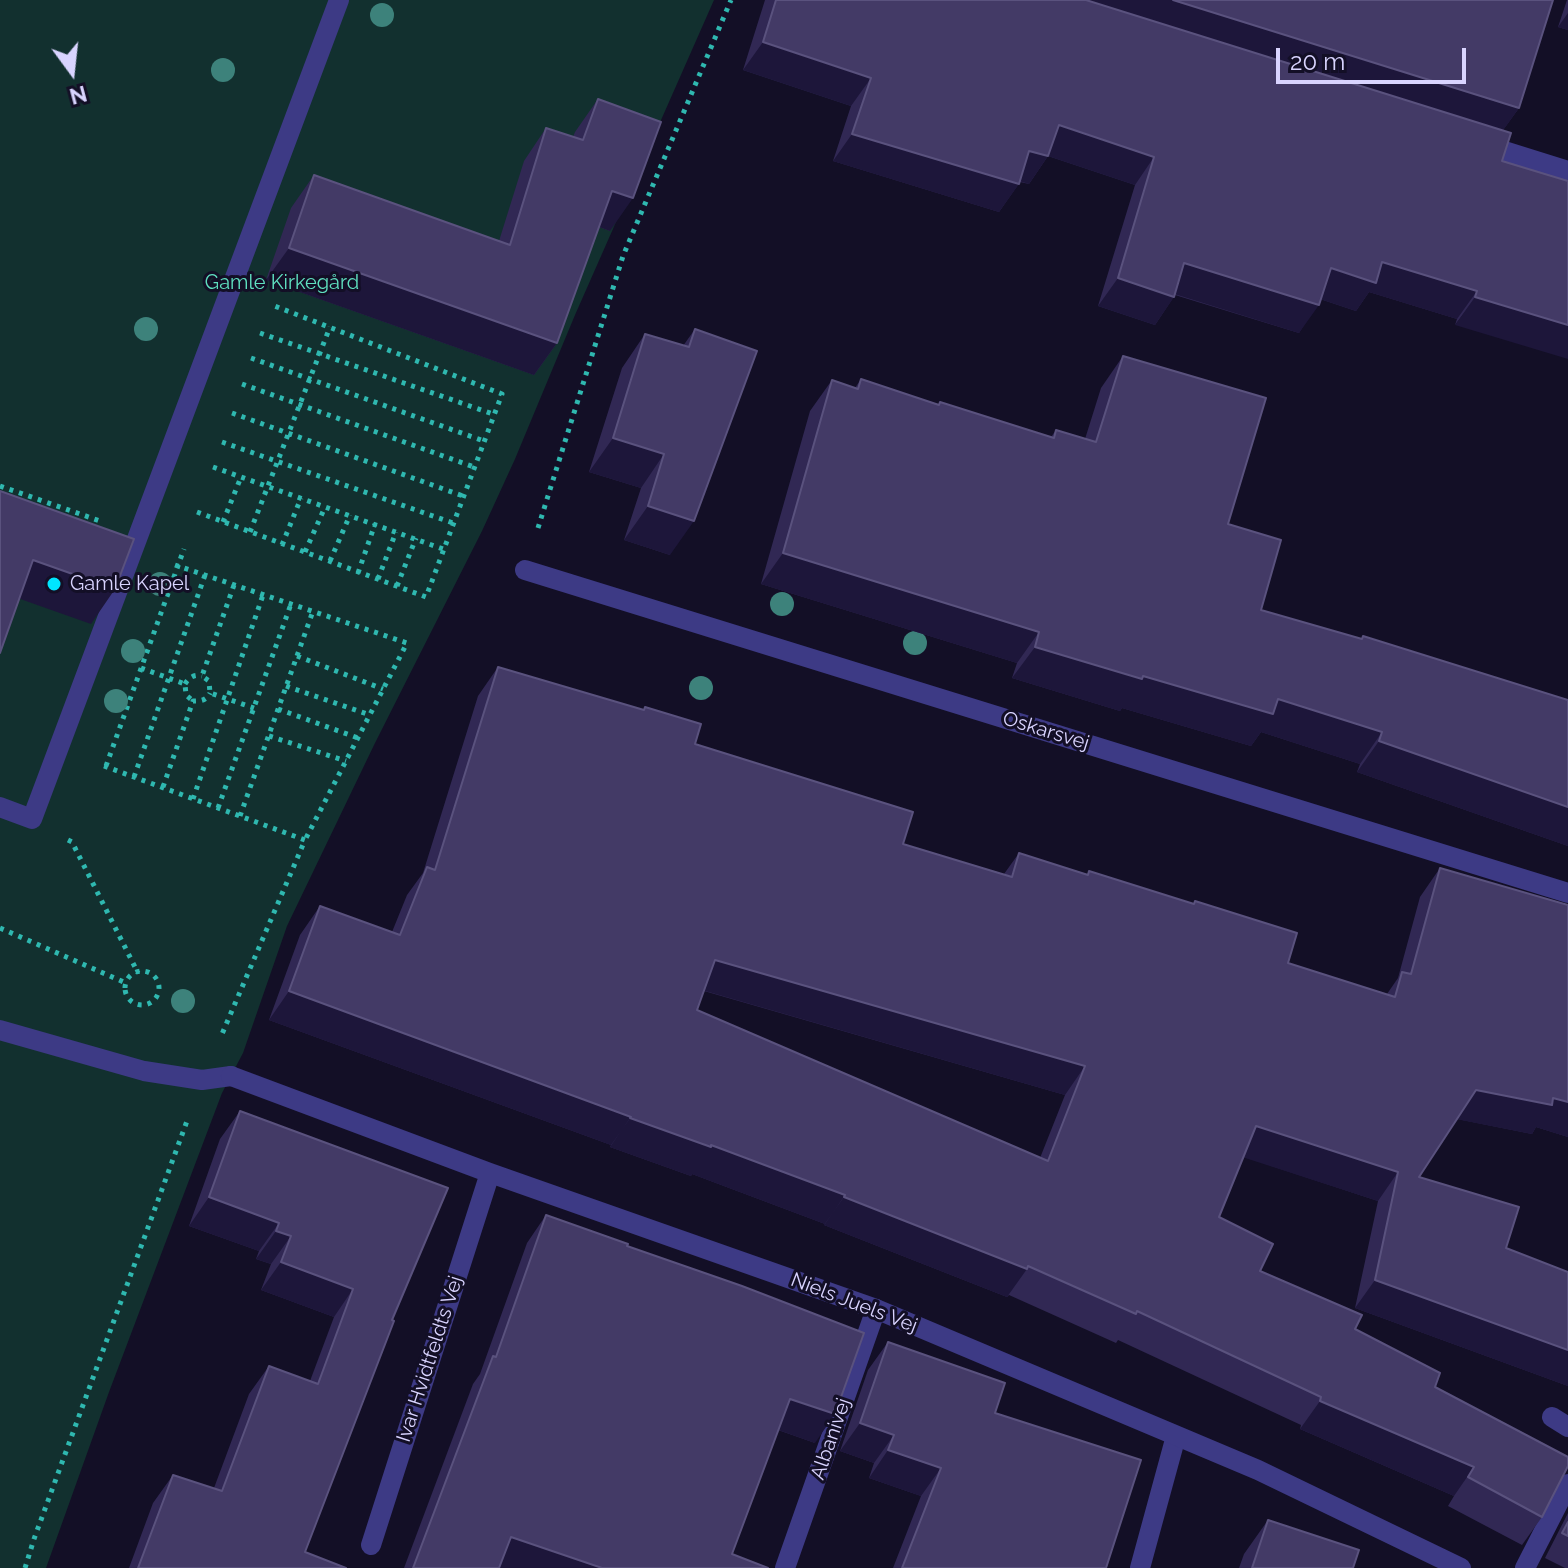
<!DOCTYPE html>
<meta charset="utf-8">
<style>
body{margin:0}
#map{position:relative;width:1568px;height:1568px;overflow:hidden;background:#130f26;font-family:Raleway,sans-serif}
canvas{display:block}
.north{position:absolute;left:32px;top:32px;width:80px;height:80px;-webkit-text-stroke:6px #130f26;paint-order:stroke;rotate:165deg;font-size:22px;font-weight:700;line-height:32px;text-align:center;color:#d9d4ff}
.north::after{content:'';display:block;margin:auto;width:28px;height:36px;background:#d9d4ff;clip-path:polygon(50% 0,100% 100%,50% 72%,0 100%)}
.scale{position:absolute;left:1276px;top:48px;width:190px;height:36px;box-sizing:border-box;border:4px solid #d9d4ff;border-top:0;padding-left:10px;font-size:24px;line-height:28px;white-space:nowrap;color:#d9d4ff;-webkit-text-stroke:6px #130f26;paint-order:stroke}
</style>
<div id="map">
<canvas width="1568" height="1568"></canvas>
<div class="north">N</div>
<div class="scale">20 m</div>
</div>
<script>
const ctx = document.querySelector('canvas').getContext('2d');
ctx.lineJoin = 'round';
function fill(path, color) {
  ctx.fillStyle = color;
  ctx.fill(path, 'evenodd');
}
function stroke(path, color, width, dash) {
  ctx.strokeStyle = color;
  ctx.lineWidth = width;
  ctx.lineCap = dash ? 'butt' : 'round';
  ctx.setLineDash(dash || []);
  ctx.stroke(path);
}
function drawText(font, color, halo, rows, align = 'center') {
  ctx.font = font + ' Raleway,sans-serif';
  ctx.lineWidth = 6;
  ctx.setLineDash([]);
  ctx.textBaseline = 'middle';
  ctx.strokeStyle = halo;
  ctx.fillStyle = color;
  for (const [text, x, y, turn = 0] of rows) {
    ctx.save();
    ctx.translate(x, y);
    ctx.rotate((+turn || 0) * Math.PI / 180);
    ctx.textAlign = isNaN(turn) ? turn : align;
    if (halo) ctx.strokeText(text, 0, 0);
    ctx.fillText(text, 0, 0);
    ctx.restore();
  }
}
const green = new Path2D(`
 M0,0H714L575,315L515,459L482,531L375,743L287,926L243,1053L222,1093L109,1392L46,1568H0Z`);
const path = new Path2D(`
 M260,333L493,414
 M251,358L484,441
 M242,384L474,467
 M232,413L463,496
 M222,442L453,523
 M213,467L443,549
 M0,486L100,521
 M197,512L426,597L502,394L272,305
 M223,522L241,477
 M538,528L623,256L731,0
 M250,532L330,327
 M282,545L301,498
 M305,552L325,507
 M330,561L350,515
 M175,565L407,643L305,840
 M358,573L375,524
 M378,579L396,532
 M234,585L202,676L209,681L210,693L254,708
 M397,586L416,538
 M297,656L383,689
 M141,668L185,684L186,695L193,701
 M185,684C189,677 195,674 202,676
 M286,686L370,715
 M278,709L358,738
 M269,736L346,761
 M104,766L305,840L222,1034
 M106,766L184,549
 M134,777L205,575
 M163,787L193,701C200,701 206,701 210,693
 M193,799L263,595
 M218,808L291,604
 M240,816L313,611
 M68,840L72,842L138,973
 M0,928L126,983
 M125 988a17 17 0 1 1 34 0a17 17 0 1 1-34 0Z
 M25,1568L34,1539L187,1121`);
const lane = new Path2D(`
 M0,807L32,819L339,0
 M0,1030L144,1071L202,1080L231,1076
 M1552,1417L1568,1427
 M785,1568L876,1309
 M1140,1568L1176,1436
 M1525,1568L1568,1484`);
const street = new Path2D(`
 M1482,144L1568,171
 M525,570L1568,893
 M231,1076L490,1173L876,1309L1258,1470L1461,1568
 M371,1545L490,1173`);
const trees = [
 [382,15],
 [223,70],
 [146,329],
 [160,584],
 [782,604],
 [915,643],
 [133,651],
 [701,688],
 [116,701],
 [183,1001]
];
const wall = new Path2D(`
 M765,0H1553L1519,108L1503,130L1502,161L1568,181L1455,325L1457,319L1369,292L1356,311L1320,299L1299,333L1175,295L1155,325L1098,306L1135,185L1048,156L1029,184L1020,182L999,212L833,161L851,106L743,70Z
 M1567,0H1568V30L1558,27Z
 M598,99L610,231L599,227L557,343L534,375L266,280L291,208L314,175L499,241L524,161L546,128L573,137L575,132Z
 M695,329L670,555L624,540L641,488L589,472L622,368L645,334L683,346Z
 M1123,356L1228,524L1261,610L1361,639L1363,636L1568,700V846L1357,772L1360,764L1261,732L1251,746L1122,708L1120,711L1012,678L1017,663L761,584L810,411L832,380L855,388L861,379L938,405L940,402L1051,437L1056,430L1085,439L1101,388Z
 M498,667L644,710L645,707L695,744L903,844L1004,874L1019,853L1087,874L1089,871L1193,904L1195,901L1288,963L1387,994L1398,978L1420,897L1440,868L1568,905V1137L1536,1127L1532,1134L1457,1119L1419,1177L1506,1248L1568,1272V1386L1355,1308L1378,1201L1244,1157L1219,1217L1260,1271L1355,1329L1435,1387L1542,1517L1522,1545L1448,1506L1454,1496L1300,1429L1301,1425L1118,1340L1116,1343L1009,1295L1007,1297L824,1225L825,1224L692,1174L691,1176L610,1147L611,1145L269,1020L300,935L320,906L392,932L407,895L423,873L478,696ZM704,991L1065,1095L1040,1158L697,1010Z
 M240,1111L392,1320L305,1552L346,1568H129L153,1503L173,1475L214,1488L249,1394L269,1366L310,1381L334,1317L261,1290L271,1264L256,1259L259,1251L189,1226L220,1139Z
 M546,1215L627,1246L815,1443L778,1430L732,1554L768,1568H404L473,1384L480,1374L527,1243Z
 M888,1342L995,1413L1106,1568H893L921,1496L869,1478L874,1463L840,1451L868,1370Z
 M1568,1513V1568H1565L1545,1558Z
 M1268,1520L1353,1568H1239L1244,1554Z`);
const shadedWall = new Path2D(`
 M1064,0H1173L1519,108L1499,136Z
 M1568,13V30L1558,27Z
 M763,42L871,78L851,106L743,70Z
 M1059,125L1154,157L1135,185L1039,153Z
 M852,134L1019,184L999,212L833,161Z
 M1029,151L1048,156L1029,184L1010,178Z
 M612,191L633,198L610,231L589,223Z
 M289,248L557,343L534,375L266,280Z
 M1382,262L1477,291L1457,319L1369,292L1356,311L1311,296L1331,268Z
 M1184,263L1319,305L1299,333L1165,291Z
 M1118,278L1174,297L1155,325L1098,306Z
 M1475,297L1568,325V359L1455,325Z
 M613,438L664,454L641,488L589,472Z
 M648,506L694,521L670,555L624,540Z
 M783,553L1039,632L1017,663L761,584Z
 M33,560L115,589L91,624L9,595Z
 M1035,647L1143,676L1278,699L1382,732L1360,764L1261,732L1251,746L1122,708L1120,711L1012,678Z
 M1379,741L1568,807V846L1357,772Z
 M715,960L1085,1066L1065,1095L695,988Z
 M289,991L631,1117L611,1145L269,1020Z
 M1476,1090L1553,1098L1568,1102V1137L1536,1127L1532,1134L1456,1119Z
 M630,1118L711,1145L845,1195L825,1224L692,1174L691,1176L610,1147Z
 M1256,1126L1398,1172L1378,1201L1236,1155Z
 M209,1197L279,1223L259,1251L189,1226Z
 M844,1197L1027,1269L1007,1297L824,1225Z
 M276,1231L291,1236L271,1264L256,1259Z
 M281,1262L353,1289L334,1317L261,1290Z
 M1375,1280L1568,1350V1386L1355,1308Z
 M790,1399L835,1414L815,1443L770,1427Z
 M1320,1401L1474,1467L1454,1496L1300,1429Z
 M860,1423L894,1435L874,1463L840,1451Z
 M888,1450L941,1468L921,1496L869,1478Z
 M511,1537L602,1568H500L491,1565Z`);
const building = new Path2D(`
 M776,0H1086L1511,133L1502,161L1568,181V325L1475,297L1477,291L1382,262L1376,283L1331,268L1319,305L1184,263L1174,297L1118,278L1154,157L1059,125L1048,156L1029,151L1019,184L852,134L871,78L763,42Z
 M1173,0H1553L1519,108Z
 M598,99L661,122L633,198L612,191L557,343L289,248L314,175L510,245L546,128L583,140Z
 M695,329L757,351L694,521L648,506L664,454L613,438L645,334L689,347Z
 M1123,356L1266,398L1228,524L1281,540L1261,610L1362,639L1363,636L1568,700V807L1379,741L1382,732L1278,699L1273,714L1143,676L1142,679L1035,647L1039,632L783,553L832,380L858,389L861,379L939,405L940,402L1054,438L1056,430L1096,442Z
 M0,491L134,539L115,589L33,560L0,653Z
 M498,667L644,710L645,707L701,724L695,744L913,812L903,844L1012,877L1019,853L1088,875L1089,871L1194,904L1195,901L1297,933L1288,963L1395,997L1402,972L1411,974L1440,868L1568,905V1102L1553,1098L1552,1105L1476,1090L1419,1177L1519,1207L1506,1248L1568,1272V1350L1375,1280L1398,1172L1256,1126L1219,1217L1273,1244L1260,1271L1362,1315L1355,1329L1440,1373L1435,1387L1568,1457V1466L1542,1517L1468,1477L1474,1467L1320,1401L1321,1397L1137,1311L1136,1314L1028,1266L1027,1269L844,1197L845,1195L711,1145V1147L630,1118L631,1117L289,991L320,906L400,935L427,867L435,870ZM715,960L1085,1066L1048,1161L697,1010Z
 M240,1111L448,1188L392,1320L394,1321L305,1552L346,1568H138L173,1475L222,1491L269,1366L318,1384L353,1289L281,1262L291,1236L276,1231L279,1223L209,1197Z
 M546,1215L628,1244L627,1246L742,1286L864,1333L835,1414L790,1399L732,1554L768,1568H602L511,1537L499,1568H413L493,1356L496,1357Z
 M888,1342L1005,1383L995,1413L1141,1460L1106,1568H902L941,1468L888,1450L894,1435L860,1423Z
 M1268,1520L1359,1550L1353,1568H1252Z
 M1568,1522V1536L1562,1533Z`);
const markers = [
 [54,584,8,"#00e5ff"]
];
const parkNames = [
 ["Gamle Kirkegård",282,283]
];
const poiNames = [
 ["Gamle Kapel",70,584]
];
const streetNames = [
 ["Oskarsvej",1046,731,17],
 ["Niels Juels Vej",854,1303,21],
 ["Ivar Hvidtfeldts Vej",430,1359,-72],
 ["Albanivej",831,1439,-71]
];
fill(green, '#12302f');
stroke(path, '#2fb8b0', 5, [4, 6]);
stroke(lane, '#3d3a85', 20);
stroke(street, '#3d3a85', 20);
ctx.fillStyle = '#3d827b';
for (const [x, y] of trees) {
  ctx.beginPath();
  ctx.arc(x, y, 12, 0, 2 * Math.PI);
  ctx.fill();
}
fill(wall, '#312854');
fill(shadedWall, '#1d163a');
fill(building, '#433a66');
stroke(building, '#5a527e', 2);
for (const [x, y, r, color] of markers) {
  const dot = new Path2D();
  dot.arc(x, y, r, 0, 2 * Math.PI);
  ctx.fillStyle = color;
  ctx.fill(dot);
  stroke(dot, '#130f26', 3);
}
drawText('20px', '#5fe0c0', '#130f26', parkNames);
drawText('20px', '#d9d4ff', '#130f26', poiNames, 'left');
drawText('20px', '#d9d4ff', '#130f26', streetNames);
</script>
